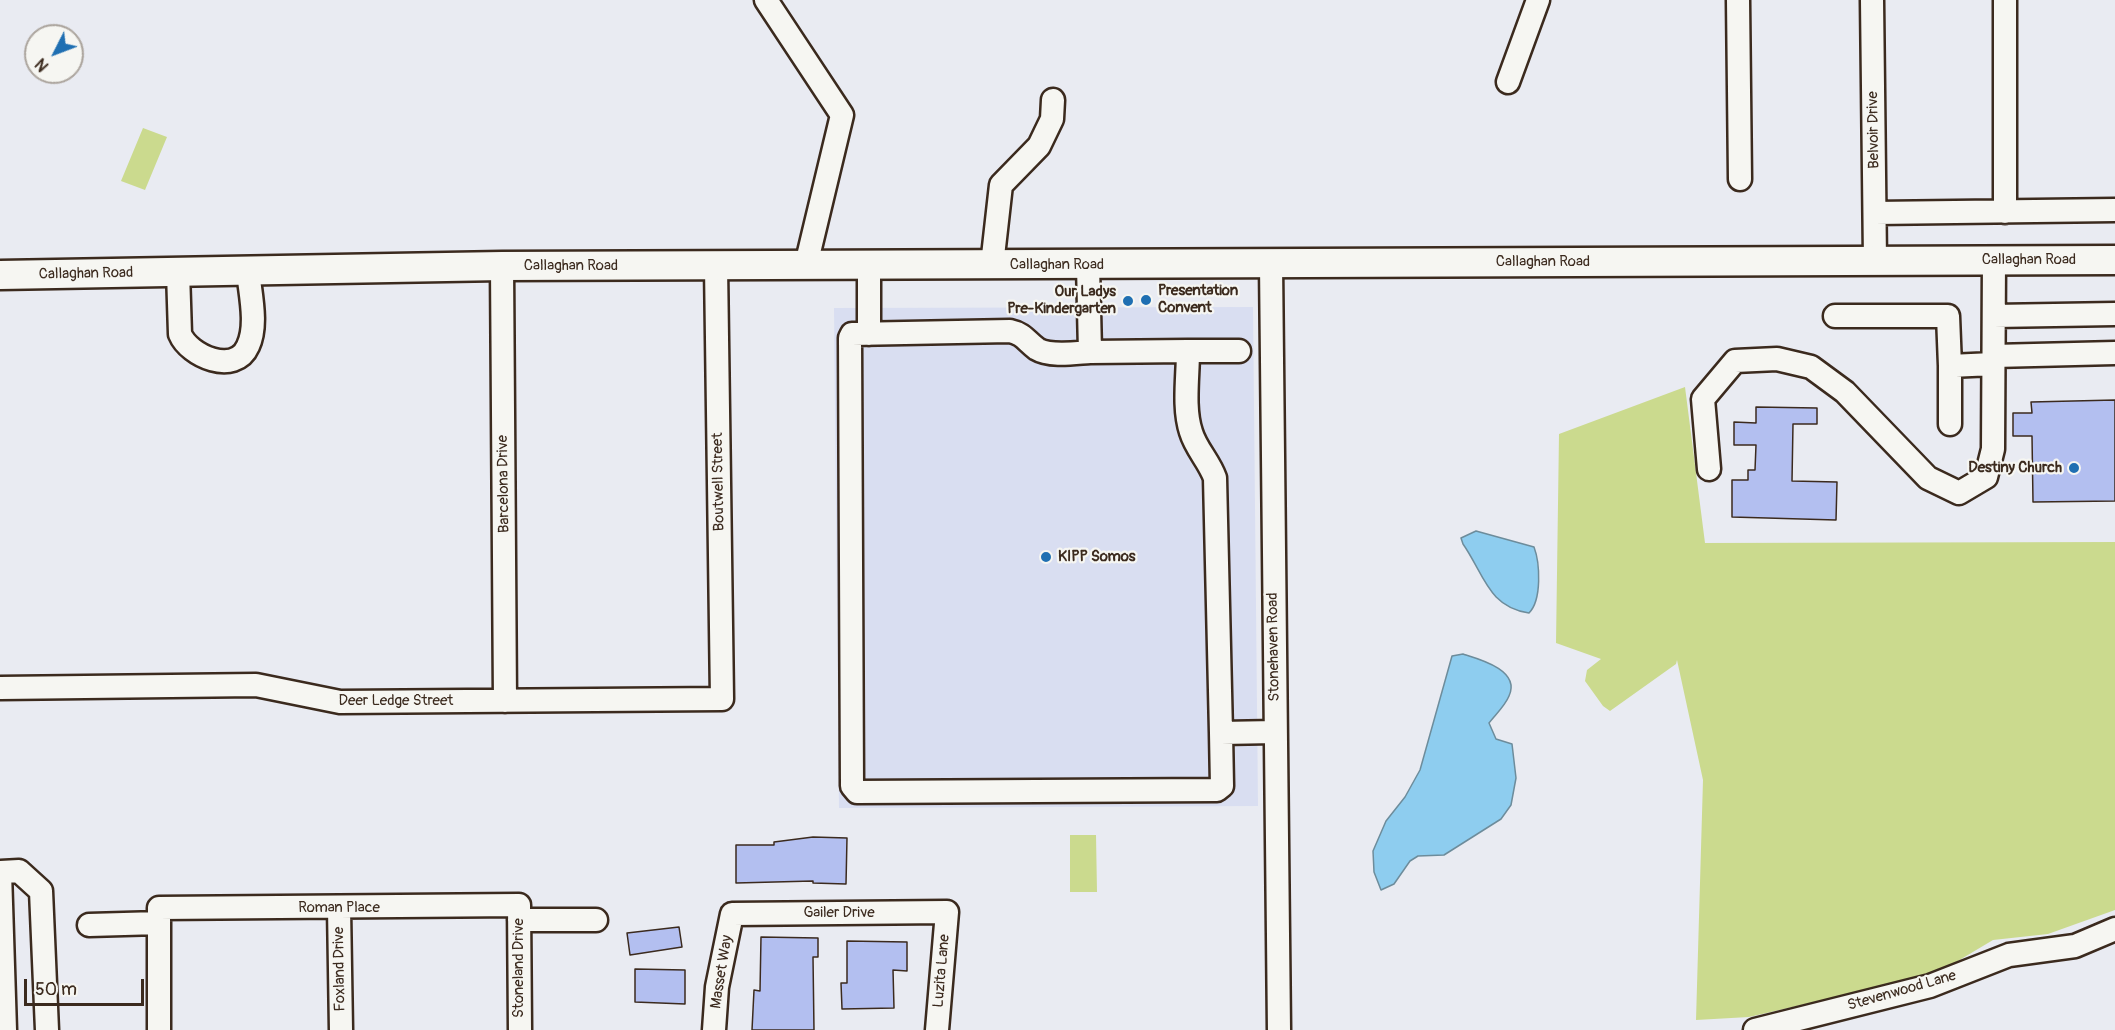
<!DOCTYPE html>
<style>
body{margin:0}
#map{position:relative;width:2115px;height:1030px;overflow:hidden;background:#e9ebf2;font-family:Pangolin,sans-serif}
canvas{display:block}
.north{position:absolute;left:24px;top:24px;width:60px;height:60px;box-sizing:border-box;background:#f6f6f2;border:2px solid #aba49d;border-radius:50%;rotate:228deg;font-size:16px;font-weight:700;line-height:24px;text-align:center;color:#3b2a1e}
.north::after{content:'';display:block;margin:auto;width:21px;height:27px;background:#1f6fb2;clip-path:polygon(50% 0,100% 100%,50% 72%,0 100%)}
.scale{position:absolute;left:24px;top:979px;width:120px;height:27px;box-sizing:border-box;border:3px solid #3b2a1e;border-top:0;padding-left:8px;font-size:18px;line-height:21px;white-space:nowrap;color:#3b2a1e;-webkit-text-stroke:4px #f6f6f2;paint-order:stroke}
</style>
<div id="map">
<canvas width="2115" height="1030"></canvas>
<div class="north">N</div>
<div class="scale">50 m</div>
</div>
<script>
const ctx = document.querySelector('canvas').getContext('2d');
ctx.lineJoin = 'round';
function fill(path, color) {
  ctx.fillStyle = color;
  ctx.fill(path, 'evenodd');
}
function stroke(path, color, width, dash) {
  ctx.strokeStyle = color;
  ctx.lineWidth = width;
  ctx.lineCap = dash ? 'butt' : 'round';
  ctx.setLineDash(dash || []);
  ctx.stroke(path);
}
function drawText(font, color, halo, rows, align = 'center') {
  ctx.font = font + ' Pangolin,sans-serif';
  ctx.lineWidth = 4.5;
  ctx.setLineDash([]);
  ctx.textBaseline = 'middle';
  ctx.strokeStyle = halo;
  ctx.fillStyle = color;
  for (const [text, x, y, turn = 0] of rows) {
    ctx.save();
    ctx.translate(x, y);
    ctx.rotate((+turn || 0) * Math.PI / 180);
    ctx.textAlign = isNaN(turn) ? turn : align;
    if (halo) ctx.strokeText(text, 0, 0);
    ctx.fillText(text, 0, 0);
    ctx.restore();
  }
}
const built = new Path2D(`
 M1253,307L1258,806L839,808L834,308Z`);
const green = new Path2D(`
 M143,128L167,137L145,190L121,181Z
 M1685,387L1705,543L2115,542V910L2048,934L1993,940L1936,974L1749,1017L1696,1020L1703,780L1677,660L1676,664L1610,711L1603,706L1585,681L1587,670L1601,659L1556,643L1559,434Z
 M1070,835H1096L1097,892H1070Z`);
const water = new Path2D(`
 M1476,531L1534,547C1540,563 1542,600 1529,613C1488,607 1484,574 1463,544L1461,538Z
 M1463,654C1479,659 1521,670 1509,696C1505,706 1495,715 1489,723L1496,739L1512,744L1516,778L1511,805L1501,819L1444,855L1418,856L1410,861L1394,884L1381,890L1374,872L1373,851L1386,821L1405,797L1420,770L1452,656Z`);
const building = new Path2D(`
 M2115,400V501L2033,502L2032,436H2013V413H2032L2031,402Z
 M1756,407L1817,408V424H1793L1792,481L1837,482L1836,520L1732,517V480H1748V470H1755L1756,445H1734V422L1756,423Z
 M813,837L847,838L846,884L813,883V881L736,883V845H774V842Z
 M679,927L682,947L630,955L627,933Z
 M761,937L818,938V957H813L814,1030H752L754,990L760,991Z
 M847,941L907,942V971L893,970L894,1008L842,1009L841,983H847Z
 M635,969L685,970V1004L635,1002Z`);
const minor = new Path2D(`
 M766,0L842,115L806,265
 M1738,0L1740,179
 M1872,0L1875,260
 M2005,0V212
 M1508,82L1538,0
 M1875,213L2115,210
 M1271,264L1279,1030
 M869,265V334
 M992,265L1001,185L1039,146L1052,119L1053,100
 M1088,265L1090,352L1188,351C1188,377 1183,408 1191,432C1196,449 1209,461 1215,478L1221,733L1275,732
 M502,266L505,701
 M178,272L180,334C189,356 235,376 248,346C258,325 250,293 248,271
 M1835,316H1948L1950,366L1993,364
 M1994,316L2115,314
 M1188,351H1239
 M1090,352C1075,353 1050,357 1037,349C1026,341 1024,334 1010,331L852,334L850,338L852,786L857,792L1217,790L1222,786L1221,733
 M1994,356L2115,353
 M1950,366V424
 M1709,469L1703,399L1735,361L1777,359L1811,367L1845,392L1928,478L1959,493L1986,477L1993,449L1994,261
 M0,688L256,685L340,702L722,699L716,266
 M0,872L5,1030
 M1,872L19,871L41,891L47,1030
 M339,908L341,1030
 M519,920H596
 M89,925L159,923
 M159,1030V908L519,905L520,1030
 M714,1030L717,987L732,914L947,912L937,1030
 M1755,1030L1930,986L2009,955L2075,946L2115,929`);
const major = new Path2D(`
 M0,275L502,266L2115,260`);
const markers = [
 [1146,300,6,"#1f6fb2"],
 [1128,301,6,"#1f6fb2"],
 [2074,468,6,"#1f6fb2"],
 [1046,557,6,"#1f6fb2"]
];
const streetNames = [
 ["Belvoir Drive",1874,130,-91],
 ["Callaghan Road",2029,260],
 ["Callaghan Road",1543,262],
 ["Callaghan Road",1057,265],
 ["Callaghan Road",571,266],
 ["Callaghan Road",86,274,-1],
 ["Boutwell Street",719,482,-91],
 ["Barcelona Drive",504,484,-91],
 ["Stonehaven Road",1274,647,-91],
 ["Deer Ledge Street",396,701],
 ["Roman Place",339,908],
 ["Gailer Drive",839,913],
 ["Stoneland Drive",519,968,-90],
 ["Foxland Drive",340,969,-91],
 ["Luzita Lane",942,971,-85],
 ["Masset Way",722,972,-81],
 ["Stevenwood Lane",1902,991,-16]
];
const poiNames = [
 ["Presentation",1158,291],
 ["Convent",1158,308],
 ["Our Ladys",1116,292,"right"],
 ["Pre-Kindergarten",1116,309,"right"],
 ["Destiny Church",2062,468,"right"],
 ["KIPP Somos",1058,557]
];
fill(built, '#d9def1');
fill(green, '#cbda8e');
fill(water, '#8ecdef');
stroke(water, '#6d8c9b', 1.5);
fill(building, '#b3bff0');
stroke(building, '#3b2a1e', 1.5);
stroke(minor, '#3b2a1e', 27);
stroke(major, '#3b2a1e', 33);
stroke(minor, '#f6f6f2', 22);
stroke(major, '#f6f6f2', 28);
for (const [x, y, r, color] of markers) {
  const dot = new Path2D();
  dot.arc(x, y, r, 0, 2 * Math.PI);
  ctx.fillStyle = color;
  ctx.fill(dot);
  stroke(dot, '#f6f6f2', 2);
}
drawText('15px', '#3b2a1e', '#f6f6f2', streetNames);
drawText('bold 15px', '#3b2a1e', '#f6f6f2', poiNames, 'left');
</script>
